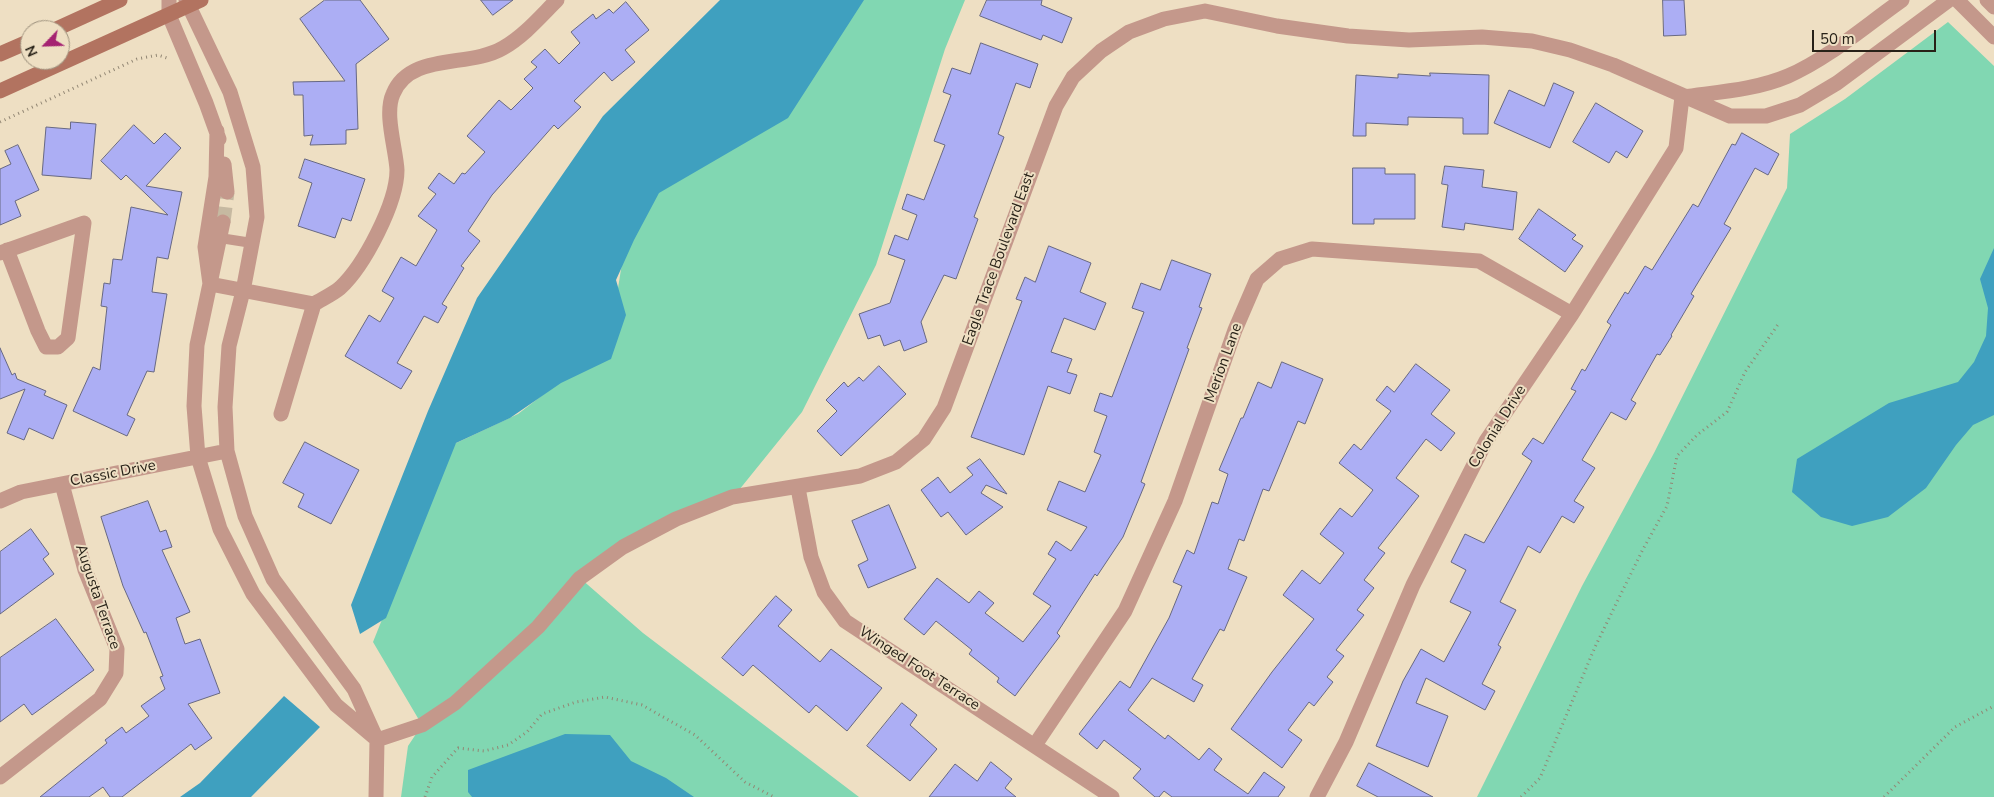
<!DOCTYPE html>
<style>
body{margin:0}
#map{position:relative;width:1994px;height:797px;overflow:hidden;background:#eedfc3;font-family:"Nunito Sans",sans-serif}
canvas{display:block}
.north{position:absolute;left:20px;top:20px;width:50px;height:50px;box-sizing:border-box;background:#eedfc3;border:1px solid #9f937f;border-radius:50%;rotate:246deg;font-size:14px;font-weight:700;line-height:20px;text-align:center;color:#282218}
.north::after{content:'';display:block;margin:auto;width:18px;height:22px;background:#a52372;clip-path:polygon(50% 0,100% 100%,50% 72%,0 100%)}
.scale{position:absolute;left:1812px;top:30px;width:124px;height:22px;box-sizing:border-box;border:2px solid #282218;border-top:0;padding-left:6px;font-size:15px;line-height:18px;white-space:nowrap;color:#282218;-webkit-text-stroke:4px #eedfc3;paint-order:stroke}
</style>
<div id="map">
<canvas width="1994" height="797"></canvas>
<div class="north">N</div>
<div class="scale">50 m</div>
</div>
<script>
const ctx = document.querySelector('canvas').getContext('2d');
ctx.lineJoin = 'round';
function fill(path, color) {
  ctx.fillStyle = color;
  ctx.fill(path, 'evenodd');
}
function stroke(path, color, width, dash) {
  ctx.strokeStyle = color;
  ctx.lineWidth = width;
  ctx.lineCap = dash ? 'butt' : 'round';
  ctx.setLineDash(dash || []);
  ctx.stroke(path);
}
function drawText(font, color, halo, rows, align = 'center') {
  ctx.font = font + ' "Nunito Sans",sans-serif';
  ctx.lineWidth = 4;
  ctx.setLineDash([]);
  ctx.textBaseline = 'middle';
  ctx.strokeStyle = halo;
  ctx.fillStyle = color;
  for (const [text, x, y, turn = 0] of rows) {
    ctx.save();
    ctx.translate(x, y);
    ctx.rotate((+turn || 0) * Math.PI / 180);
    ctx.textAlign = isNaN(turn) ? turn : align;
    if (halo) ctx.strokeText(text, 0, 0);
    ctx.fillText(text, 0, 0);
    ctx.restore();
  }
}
const green = new Path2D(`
 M772,0H965L945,49L876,265L802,412L739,490L580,578L643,633L859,797H401L408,746L422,725L373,642L452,445L518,414L566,377L607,357L638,163Z
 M1948,22L1994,66V797H1477L1582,586L1654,453L1787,188L1790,134L1845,99Z`);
const water = new Path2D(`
 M720,0H864L788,118L659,193L634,240L616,280L626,315L611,359L561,383L510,418L456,443L386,618L360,634L351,605L428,411L477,298L603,116Z
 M1994,248V415L1973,425L1956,445L1926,488L1888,517L1852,526L1821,517L1792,492L1797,459L1889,403L1958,382L1974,362L1986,336L1988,308L1980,279Z
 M284,696L320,727L251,797H180L200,783Z
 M565,734L610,735L631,761L666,778L694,797H472L468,792V770Z`);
const building = new Path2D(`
 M325,0H360L389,39L356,64L358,129L346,130V144L310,145L313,135L304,136L303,95H294L293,82L345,81L300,19Z
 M481,0H513L493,15Z
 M987,0H1042L1041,5L1072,18L1062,43L1043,35L1041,40L980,16Z
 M1663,0H1684L1686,35L1664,36Z
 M626,2L649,30L625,50L635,62L612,81L604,72L574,101L581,107L558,129L554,125L492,195L468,231L480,241L461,266L464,268L442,304L447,307L438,323L424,316L397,363L412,371L401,389L345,356L369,315L380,322L394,298L382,291L401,257L416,266L437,230L418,216L436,194L428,188L439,173L454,184L462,173L465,174L485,152L467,136L499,100L511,110L533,88L524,79L537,67L531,62L545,49L559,64L580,43L571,32L593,14L596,19L609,9L613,13Z
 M981,43L1038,64L1030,88L1016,83L998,134L1004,137L974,217L978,219L956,279L944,275L921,322L927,342L904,351L900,340L884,346L880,335L868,339L859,314L890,303L905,260L888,254L895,235L908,240L917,215L902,209L907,194L924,200L945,145L934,141L951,95L943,92L952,68L970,74Z
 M1430,73L1489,75L1488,134H1463V118L1408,117V125L1366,123V136H1353L1356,75L1398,78V74L1430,76Z
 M1554,83L1574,92L1550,148L1494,123L1509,90L1544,106Z
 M1596,103L1643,131L1627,158L1616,151L1609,163L1573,142Z
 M71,122L96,124L91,179L42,175L46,127L70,129Z
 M134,125L154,144L165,133L181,148L146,186L182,192L168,259L157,257L152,292L167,294L154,372L147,371L127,415L135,419L127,436L73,411L93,367L100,370L107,307L101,306L104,283L110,284L113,259L122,260L131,207L168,215L126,175L121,180L101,161Z
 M1742,133L1779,154L1768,175L1755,168L1724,224L1731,228L1691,294L1694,296L1671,335L1672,336L1660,355L1657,354L1631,400L1636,403L1626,420L1611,412L1582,460L1595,468L1574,501L1584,507L1574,523L1562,516L1540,553L1528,546L1500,602L1516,610L1498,645L1501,647L1482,684L1495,691L1485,710L1426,678L1416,703L1448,716L1428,767L1376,746L1403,681L1421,649L1444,662L1471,612L1450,602L1466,570L1451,562L1465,534L1484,543L1532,461L1522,454L1533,438L1543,444L1576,391L1571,389L1582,369L1585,371L1611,325L1607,322L1625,292L1628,294L1645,266L1652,270L1693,204L1698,207L1732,144L1735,145Z
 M18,145L39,190L15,201L21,216L0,225V169L11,164L5,151Z
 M305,159L365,179L351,221L342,218L335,238L298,226L312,183L299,178Z
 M1445,166L1484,170L1482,187L1517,192L1513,230L1465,223L1464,230L1442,227L1448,185L1442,184Z
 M1353,168H1385V174H1415V219H1374V224H1353Z
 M1539,209L1576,235L1572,239L1583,246L1565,272L1519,239Z
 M1049,246L1091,263L1080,292L1106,303L1095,330L1064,318L1051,352L1072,359L1067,372L1077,375L1070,394L1048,386L1024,455L971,437L1022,301L1016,299L1025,277L1035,282Z
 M1172,260L1211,274L1199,307L1202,308L1187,348L1189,349L1141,482L1145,484L1123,537L1097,576L1095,574L1057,633L1060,636L1015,696L997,682L999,678L969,654L972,650L936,621L924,635L904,619L937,578L969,603L979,591L994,603L985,613L1023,642L1051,606L1033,594L1056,559L1048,554L1056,541L1071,551L1087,527L1047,510L1059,481L1085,492L1101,455L1094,452L1107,416L1094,411L1100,393L1112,397L1144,312L1132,308L1141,283L1160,290Z
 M0,348L12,375L15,373L17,379L46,391L44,395L67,405L53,439L29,428L24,440L7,433L25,389L0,399Z
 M1282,362L1323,379L1305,424L1298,421L1269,491L1263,489L1244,541L1239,539L1228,569L1247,577L1224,631L1220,629L1192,679L1203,685L1194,702L1152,678L1128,710L1165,739L1168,735L1199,760L1209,748L1222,759L1214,770L1248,794L1264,772L1285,787L1278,797H1172L1164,791L1159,797H1155L1133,778L1141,769L1104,740L1097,749L1079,734L1120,681L1130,688L1169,618L1182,586L1173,582L1187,550L1194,554L1212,502L1218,504L1228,474L1219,470L1241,418H1243L1258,382L1271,388Z
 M1416,364L1450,390L1431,414L1455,433L1441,451L1426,439L1396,478L1419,496L1378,548L1385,553L1364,580L1374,588L1357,610L1364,615L1336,650L1344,656L1327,677L1333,682L1314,706L1309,702L1288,730L1302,740L1282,768L1231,729L1272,672L1314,619L1283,595L1302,570L1320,584L1344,553L1320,534L1340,508L1352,517L1373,490L1339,463L1354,444L1361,450L1391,411L1376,400L1387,386L1394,392Z
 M879,366L906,394L841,456L817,431L837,411L826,400L844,382L848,387L859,377L863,381Z
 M305,442L359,470L331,524L298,507L304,494L283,483Z
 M980,459L1007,494L986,485L981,493L1003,507L966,535L948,512L941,517L921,490L938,477L950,493L973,475L967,468Z
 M148,501L160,532L166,530L172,547L162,550L190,612L176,618L185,644L200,639L220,693L188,704L212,738L195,750L191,744L122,797H110L103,787L89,797H40L107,743L105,740L122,727L126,733L149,716L141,706L165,689L160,677L163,676L146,632L144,633L123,586L101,517Z
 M889,505L916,568L868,588L858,565L868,560L852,521Z
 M31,529L49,554L43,559L54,574L0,614V552Z
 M776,596L792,610L778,626L820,662L831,649L882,688L847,731L816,705L809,713L753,665L743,676L722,658Z
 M56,619L94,670L32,715L24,704L0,722V658Z
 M902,703L917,715L910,725L937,749L910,781L867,746Z
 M991,762L1012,779L1005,788L1016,797H929L955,764L977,781Z
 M1369,763L1433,797H1378L1357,786Z`);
const minorTunnel = new Path2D(`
 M223,222L227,192`);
const path = new Path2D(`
 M0,122L137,59L158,55L170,59
 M425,797L432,777L458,748L484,751L508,745L527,732L542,714L576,702L605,697L642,705L695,735L745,782L774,797
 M1521,797L1540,778L1595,647L1642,551L1667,506L1677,456L1697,435L1727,412L1745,372L1779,323
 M1884,797L1955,727L1994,706`);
const service = new Path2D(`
 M220,238L252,243`);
const minor = new Path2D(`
 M169,0V15L206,103L219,139
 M186,0L230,92L253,167L257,217L243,291L229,346L225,407L227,451L245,516L273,579L354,689L377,740L376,797
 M1957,0L1994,37
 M1987,0L1994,7
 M1683,97C1718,92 1755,90 1788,76C1829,58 1865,26 1902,0
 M217,131L216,177L205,247L210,284L314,304C322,299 333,294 340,288C364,266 397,203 397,170C396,149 384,114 393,94C410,52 469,68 503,48C524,36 540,17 557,0
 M224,164L227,192
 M223,222L197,345L194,406L198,457L220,529L253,594L336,705L374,737
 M0,253L84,223L68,338L58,347H46L38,331L7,250
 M281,414L314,304
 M798,488L811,557L824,592L845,621L1112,797
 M0,501L21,492L227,451
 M377,740L422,725L455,703L538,627L580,578L623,547L676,519L732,497L860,476L896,462L924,439L944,408L1056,106L1073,77L1101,51L1129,32L1164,19L1205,11L1277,26L1348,36L1409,40L1482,37L1532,41L1570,50L1613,65L1730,116H1766L1800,105L1837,83L1949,0
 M1035,745L1125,611L1175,501L1235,330L1257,279L1280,259L1312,249L1479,261L1572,314
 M0,777L100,699L116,673L117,649L85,570L62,484
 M1317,797L1346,742L1413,585L1486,441L1572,314L1676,148L1682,97`);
const secondary = new Path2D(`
 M54,30L120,0
 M0,54L30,41
 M0,91L201,0`);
const streetNames = [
 ["Eagle Trace Boulevard East",999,259,-70],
 ["Merion Lane",1224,363,-70],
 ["Colonial Drive",1498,427,-58],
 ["Classic Drive",113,474,-11],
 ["Augusta Terrace",97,597,71],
 ["Winged Foot Terrace",919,669,33]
];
fill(green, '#81d7b2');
fill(water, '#3fa0bf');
fill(building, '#acaef4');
stroke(building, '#676882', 1);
stroke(minorTunnel, '#c6b9a1', 15, [15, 8]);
stroke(path, '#928774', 3, [1, 4]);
stroke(service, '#c4988b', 10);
stroke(minor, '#c4988b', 15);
stroke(secondary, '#b27360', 15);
drawText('15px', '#282218', '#eedfc3', streetNames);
</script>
